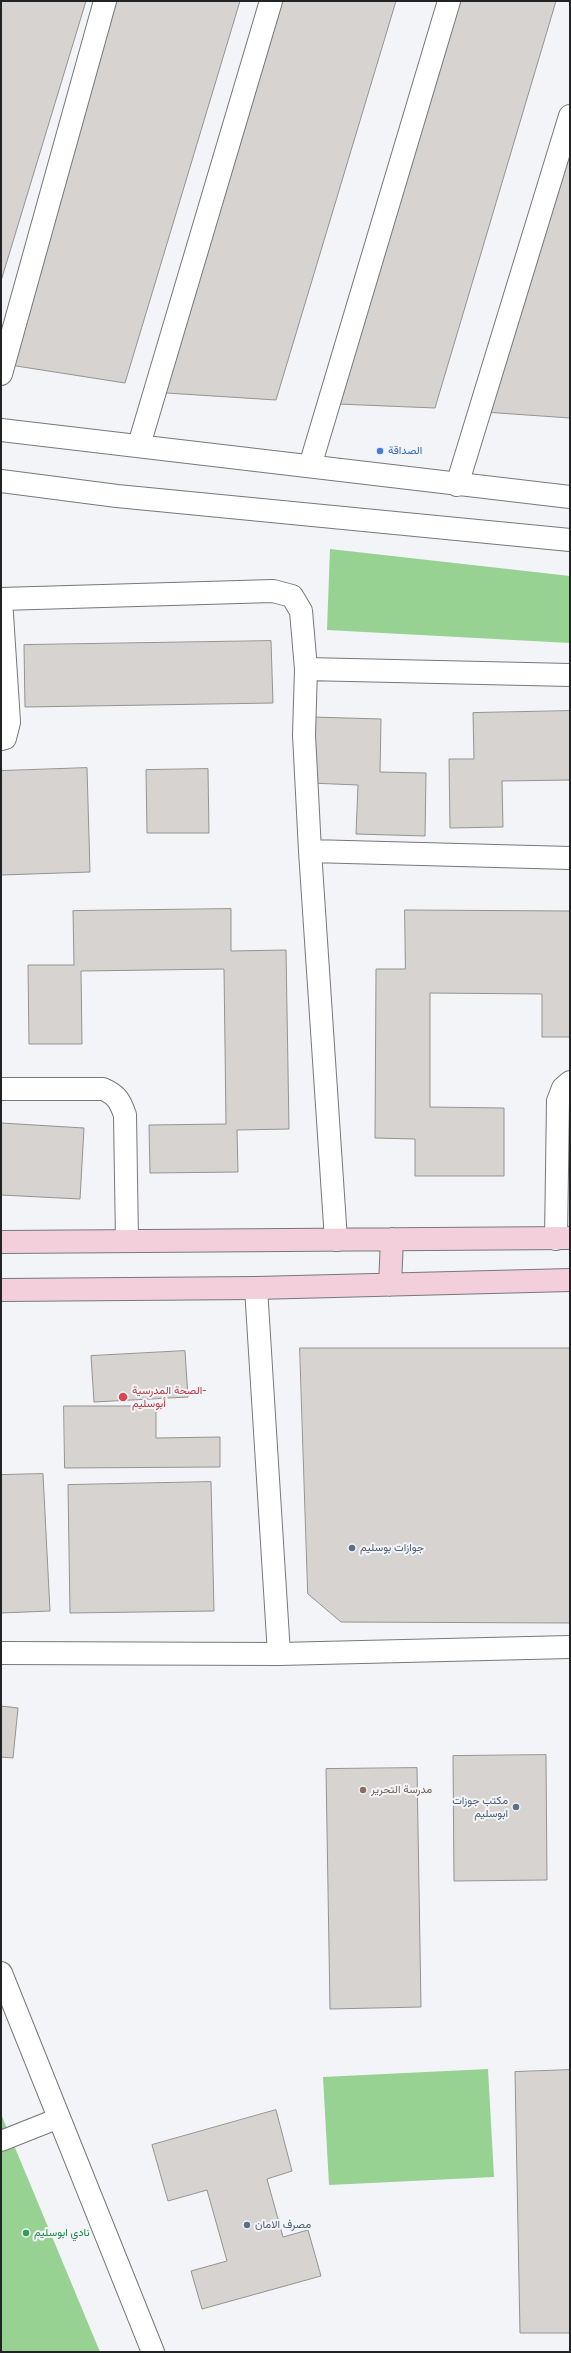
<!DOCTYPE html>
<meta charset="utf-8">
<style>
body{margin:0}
#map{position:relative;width:571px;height:2353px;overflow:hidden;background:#f2f4f7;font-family:"Golos Text",sans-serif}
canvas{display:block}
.frame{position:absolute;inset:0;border:2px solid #222324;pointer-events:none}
</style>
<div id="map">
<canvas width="571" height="2353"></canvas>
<div class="frame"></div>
</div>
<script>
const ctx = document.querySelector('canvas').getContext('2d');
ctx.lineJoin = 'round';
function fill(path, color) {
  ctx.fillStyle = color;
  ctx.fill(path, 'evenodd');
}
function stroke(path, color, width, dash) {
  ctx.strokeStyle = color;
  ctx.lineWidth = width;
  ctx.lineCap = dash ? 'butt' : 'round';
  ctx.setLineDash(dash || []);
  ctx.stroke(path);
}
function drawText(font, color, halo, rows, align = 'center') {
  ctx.font = font + ' "Golos Text",Vazirmatn,sans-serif';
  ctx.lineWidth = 4;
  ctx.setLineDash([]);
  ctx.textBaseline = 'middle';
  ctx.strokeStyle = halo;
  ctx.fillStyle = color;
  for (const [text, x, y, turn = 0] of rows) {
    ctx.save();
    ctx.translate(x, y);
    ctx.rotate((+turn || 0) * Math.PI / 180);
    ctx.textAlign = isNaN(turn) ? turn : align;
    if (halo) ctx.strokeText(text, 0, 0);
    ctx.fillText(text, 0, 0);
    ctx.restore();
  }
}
const green = new Path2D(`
 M330,549L570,576V643L327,630Z
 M488,2069L494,2177L329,2185L323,2077Z
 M1,2114L100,2352H1Z`);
const building = new Path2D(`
 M1,1H86L1,281Z
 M117,1H240L125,383L10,365Z
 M283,1H396L276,400L166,393Z
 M452,1H556L435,408L337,404Z
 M570,141V418L484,412Z
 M271,641L273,703L25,707L24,645Z
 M570,711V780L502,781L503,827L450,828L449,759H474L473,713Z
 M312,717L381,719L380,772L426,773L425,836L356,834L358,785L310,783Z
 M87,768L90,872L1,875V771Z
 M208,769L209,833H147L146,770Z
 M231,909V951L286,950L289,1129L237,1130L238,1172L150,1173L149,1125L226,1124L224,969L81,971L82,1044H29L28,965H74L73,911Z
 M405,910L570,911V1037H542V994L430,993V1107L504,1108V1176H415V1139L375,1138L376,969H405Z
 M1,1123L84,1128L80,1199L1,1195Z
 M300,1348H570V1623L341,1622L308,1594Z
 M185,1351L188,1397L94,1402L91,1356Z
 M64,1406H156V1438L220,1437V1467L65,1468Z
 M43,1474L50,1611L1,1613V1475Z
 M211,1482L214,1611L70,1613L68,1485Z
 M1,1706L18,1708L13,1758L1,1757Z
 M546,1755L547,1880L454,1881L453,1756Z
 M417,1768L421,2007L330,2009L326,1769Z
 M570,2070V2333H520L515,2072Z
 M276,2110L292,2171L267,2179L283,2237L308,2230L321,2276L202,2309L191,2271L227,2261L207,2190L168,2201L152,2145Z`);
const service = new Path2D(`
 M1,2141L59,2118`);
const minor = new Path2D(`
 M1,374L105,1
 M1,430L570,497
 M139,445L271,1
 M310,466L449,1
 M1,481L117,496L570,540
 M457,485L570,116
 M1,599L273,591L292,596L301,611L306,669
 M1,599L9,722L5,738L1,739
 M570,675L306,669L304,735L310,851L570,858
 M310,851L336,1240
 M1,1089H103C117,1095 120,1101 125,1115L127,1241
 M556,1239L558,1101L563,1088L570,1082
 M256,1288L279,1654
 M1,1653L279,1654L570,1647
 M1,1973L153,2352`);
const secondary = new Path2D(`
 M1,1242L570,1238
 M390,1285L392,1239
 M1,1290L256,1288L570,1280`);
const markers = [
 [380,451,4,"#3f7fe0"],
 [123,1397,5,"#e0444e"],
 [352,1548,4,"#5c6f8a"],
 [363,1790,4,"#8d6e63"],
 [516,1807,4,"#5c6f8a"],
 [247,2225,4,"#5c6f8a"],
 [26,2233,4,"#2e9e5b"]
];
const shopNames = [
 ["الصداقة",388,451]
];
const healthNames = [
 ["الصحة المدرسية-",132,1391],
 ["أبوسليم",132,1404]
];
const serviceNames = [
 ["جوازات بوسليم",360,1548],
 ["مكتب جوزات",508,1801,"right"],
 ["ابوسليم",508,1814,"right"],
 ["مصرف الامان",255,2225]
];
const educationNames = [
 ["مدرسة التحرير",371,1790]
];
const leisureNames = [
 ["نادي ابوسليم",34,2233]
];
fill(green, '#97d293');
fill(building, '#d6d3d1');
stroke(building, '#959390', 1);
stroke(service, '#76787a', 22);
stroke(minor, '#76787a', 24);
stroke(secondary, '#76787a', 24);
stroke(service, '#fff', 20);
stroke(minor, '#fff', 22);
stroke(secondary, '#f3cfdc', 22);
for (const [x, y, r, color] of markers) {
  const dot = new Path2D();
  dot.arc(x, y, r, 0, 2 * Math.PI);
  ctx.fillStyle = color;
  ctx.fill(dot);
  stroke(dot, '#f2f4f7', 1.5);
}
drawText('11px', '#366cbe', '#f2f4f7', shopNames, 'left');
drawText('11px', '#be3a42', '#f2f4f7', healthNames, 'left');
drawText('11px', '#4e5e75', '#f2f4f7', serviceNames, 'left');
drawText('11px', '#785e54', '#f2f4f7', educationNames, 'left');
drawText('11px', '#27864d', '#f2f4f7', leisureNames, 'left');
</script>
